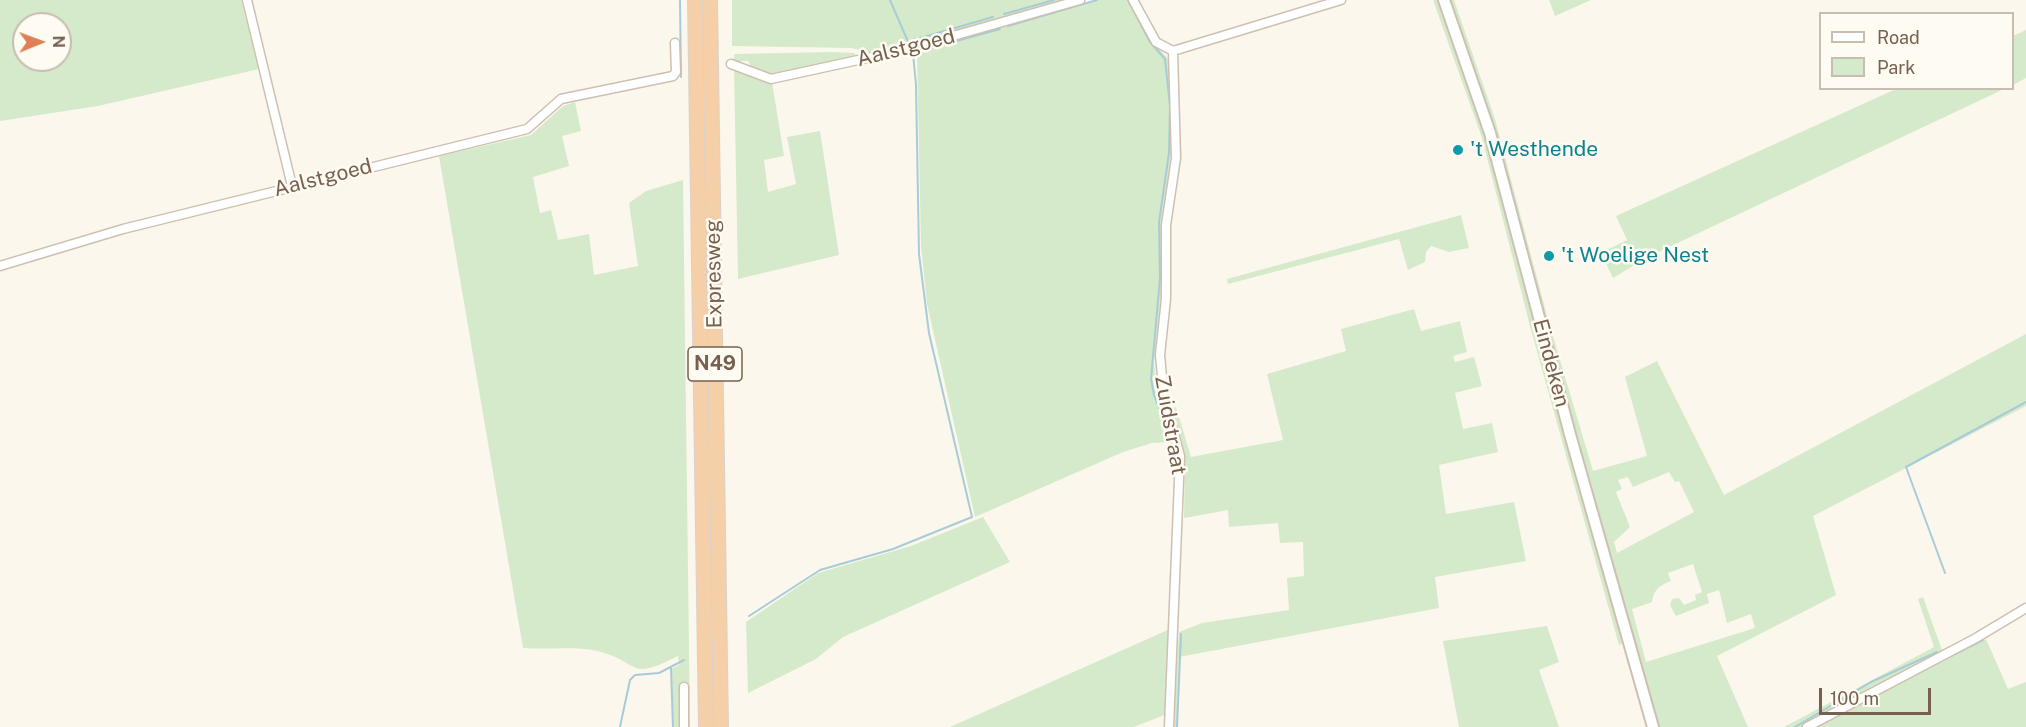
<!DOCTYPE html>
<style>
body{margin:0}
#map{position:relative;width:2026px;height:727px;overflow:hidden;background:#fcf7ec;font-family:"Public Sans",sans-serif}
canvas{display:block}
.legend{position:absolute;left:1819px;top:12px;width:195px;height:78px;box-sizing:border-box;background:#fefbf3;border:2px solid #c8bdb1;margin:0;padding:8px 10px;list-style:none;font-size:18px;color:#77604f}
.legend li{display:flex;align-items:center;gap:12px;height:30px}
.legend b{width:30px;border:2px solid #c8bdb1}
.north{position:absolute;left:12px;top:12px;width:60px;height:60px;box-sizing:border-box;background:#fefbf3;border:2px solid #c8bdb1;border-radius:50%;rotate:89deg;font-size:16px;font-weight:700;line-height:24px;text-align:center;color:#77604f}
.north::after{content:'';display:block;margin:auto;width:21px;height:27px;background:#df7f58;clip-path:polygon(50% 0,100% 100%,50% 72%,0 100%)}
.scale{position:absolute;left:1819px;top:688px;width:112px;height:27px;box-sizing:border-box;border:3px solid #77604f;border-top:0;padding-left:8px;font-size:18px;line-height:21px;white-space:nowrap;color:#77604f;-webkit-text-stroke:4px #fefbf3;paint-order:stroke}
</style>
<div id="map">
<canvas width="2026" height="727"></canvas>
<ul class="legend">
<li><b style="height:8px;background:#fff"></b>Road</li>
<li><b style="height:16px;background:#d5eaca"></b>Park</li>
</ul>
<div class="north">N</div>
<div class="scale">100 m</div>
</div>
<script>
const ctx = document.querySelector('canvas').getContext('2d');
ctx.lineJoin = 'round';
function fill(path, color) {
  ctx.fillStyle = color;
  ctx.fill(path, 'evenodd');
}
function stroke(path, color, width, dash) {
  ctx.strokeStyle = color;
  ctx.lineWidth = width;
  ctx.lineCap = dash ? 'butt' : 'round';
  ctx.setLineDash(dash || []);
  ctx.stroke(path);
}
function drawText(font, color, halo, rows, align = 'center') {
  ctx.font = font + ' "Public Sans",sans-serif';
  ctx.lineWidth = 5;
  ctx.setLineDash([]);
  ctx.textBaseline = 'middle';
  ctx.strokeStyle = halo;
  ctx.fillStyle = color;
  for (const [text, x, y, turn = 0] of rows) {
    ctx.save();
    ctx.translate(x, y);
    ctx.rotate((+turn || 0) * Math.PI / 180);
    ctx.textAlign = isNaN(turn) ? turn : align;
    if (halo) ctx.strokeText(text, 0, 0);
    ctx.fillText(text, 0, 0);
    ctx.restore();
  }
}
const green = new Path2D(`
 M0,0H241L259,69L98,106L0,121ZM24,24H60V60H24Z
 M732,0H1070L904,47L875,53L851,48L732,46Z
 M1096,0H1127C1135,11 1139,23 1146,34C1154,46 1165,52 1171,64L1173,137L1161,230V297L1154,363L1158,399L1173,442L1152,443L1123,452L975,517L927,304L921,246L917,53Z
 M1433,0H1440L1475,95L1625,643L1619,645L1531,330L1482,138Z
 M1448,0H1454L1495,119L1547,316L1593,471L1647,456L1625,377L1657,361L1724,495L2026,334V406L1813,516L1836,595L1717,656L1748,727H1656L1489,114ZM1669,472L1675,482L1679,481L1694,512L1617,553L1614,542L1630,527L1616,492L1622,489L1618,480L1628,477L1633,487ZM1693,564L1702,592L1695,595L1696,600L1684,605L1679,598L1672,599L1670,605L1676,616L1709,603L1707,594L1719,590L1727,623L1751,614L1755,628L1646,662L1632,609L1652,602C1653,590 1660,585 1671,581L1668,573Z
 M1549,0H1591L1555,16Z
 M2026,30V78L2013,85V36Z
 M832,52L855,53V59L771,76L753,70L748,61H734V54Z
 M734,67L751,76L772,82L784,156L764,160L768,192L796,184L787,137L820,131L839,255L738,279Z
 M1896,89H2004L1650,256L1613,278L1601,253L1627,240L1616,216Z
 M575,102L581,131L562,136L569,166L533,177L540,213L551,210L558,240L589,234L594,275L638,266L629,203L646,191L683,180L690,727H672L671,669L679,665L678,656C626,683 641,661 597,651C575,646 547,650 523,648L439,156L531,135L563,106Z
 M1461,215L1469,248L1449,252L1431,246L1426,252L1425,262L1408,270L1399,239L1228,284L1227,279Z
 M1414,309L1421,331L1460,321L1467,352L1453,356L1455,362L1474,357L1482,386L1455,393L1463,429L1492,423L1498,452L1439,465L1446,514L1514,502L1526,561L1435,577L1439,608L1179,657L1177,727H1173L1179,632L1202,623L1289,610L1287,578L1304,576L1303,542L1280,543L1278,523L1229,527L1228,510L1184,518L1185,459L1170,409L1176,407L1191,457L1283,440L1267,374L1346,351L1341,329Z
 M983,517L1010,562L843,637L816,659L748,693L746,622L818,573L911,546Z
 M1923,597L1942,650L1803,727H1784L1934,647L1918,599Z
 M1547,626L1559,662L1539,670L1559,727H1459L1443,641Z
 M1170,629L1167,714L1134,727H950Z
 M1986,639L2008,689L2026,682V727H1815Z`);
const stream = new Path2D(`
 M680,0L681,77
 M1128,0L1150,42L1165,59L1170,106L1169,153L1159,222L1160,278L1151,379L1154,395L1170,434
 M1004,14L1054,0
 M1008,26L1097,0
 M910,41L993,17
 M913,53L1000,29
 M1945,573L1906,467L2026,402
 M749,616L820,570L893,549L972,517L929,333L919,254L916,85L913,53L890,0
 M1949,657L1983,640
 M671,667L673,727
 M620,727L630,680L635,675L659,673L684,660
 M1177,727L1181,634
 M1795,727L1871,682L1937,652
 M1817,727L1825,722`);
const minor = new Path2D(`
 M247,0L292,186
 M1133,0L1156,42L1173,51
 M1173,51L1341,0
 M731,64L771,79L904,50L1080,0
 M0,266L123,229L527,129L561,99L673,76L676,72L675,43
 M684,687V727
 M1169,727L1180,456L1164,398L1160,355L1166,299V225L1176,158L1173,51
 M1807,727L1976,638L2026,608`);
const tertiary = new Path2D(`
 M1444,0L1490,133L1571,438L1653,727`);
const trunk = new Path2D(`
 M695,0L706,727
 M710,0L721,727`);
const markers = [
 [1458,150,6,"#0f9aa8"],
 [1549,256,6,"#0f9aa8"]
];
const shields = [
 [715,364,54]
];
const shieldNames = [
 ["N49",715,364]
];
const streetNames = [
 ["Aalstgoed",906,48,-14],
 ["Aalstgoed",323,178,-14],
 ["Expresweg",714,274,-91],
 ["Eindeken",1551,363,75],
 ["Zuidstraat",1170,425,80]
];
const cultureNames = [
 ["'t Westhende",1470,150],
 ["'t Woelige Nest",1561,256]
];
fill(green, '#d5eaca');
stroke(stream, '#a7ccd7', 2);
stroke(minor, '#cec0b1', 11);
stroke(tertiary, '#cec0b1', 14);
stroke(trunk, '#d9d2ce', 16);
stroke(minor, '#fff', 8);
stroke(tertiary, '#fff', 10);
stroke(trunk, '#f5cfa7', 14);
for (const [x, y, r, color] of markers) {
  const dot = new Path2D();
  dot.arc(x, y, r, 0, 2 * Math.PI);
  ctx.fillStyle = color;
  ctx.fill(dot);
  stroke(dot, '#fefbf3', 2);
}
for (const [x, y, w] of shields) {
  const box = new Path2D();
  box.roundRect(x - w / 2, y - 17, w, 34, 4.5);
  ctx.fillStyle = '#fefbf3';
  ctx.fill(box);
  stroke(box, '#77604f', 1.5);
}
drawText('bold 20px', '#77604f', null, shieldNames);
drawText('21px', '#77604f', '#fefbf3', streetNames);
drawText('21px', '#0d838f', '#fefbf3', cultureNames, 'left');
</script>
